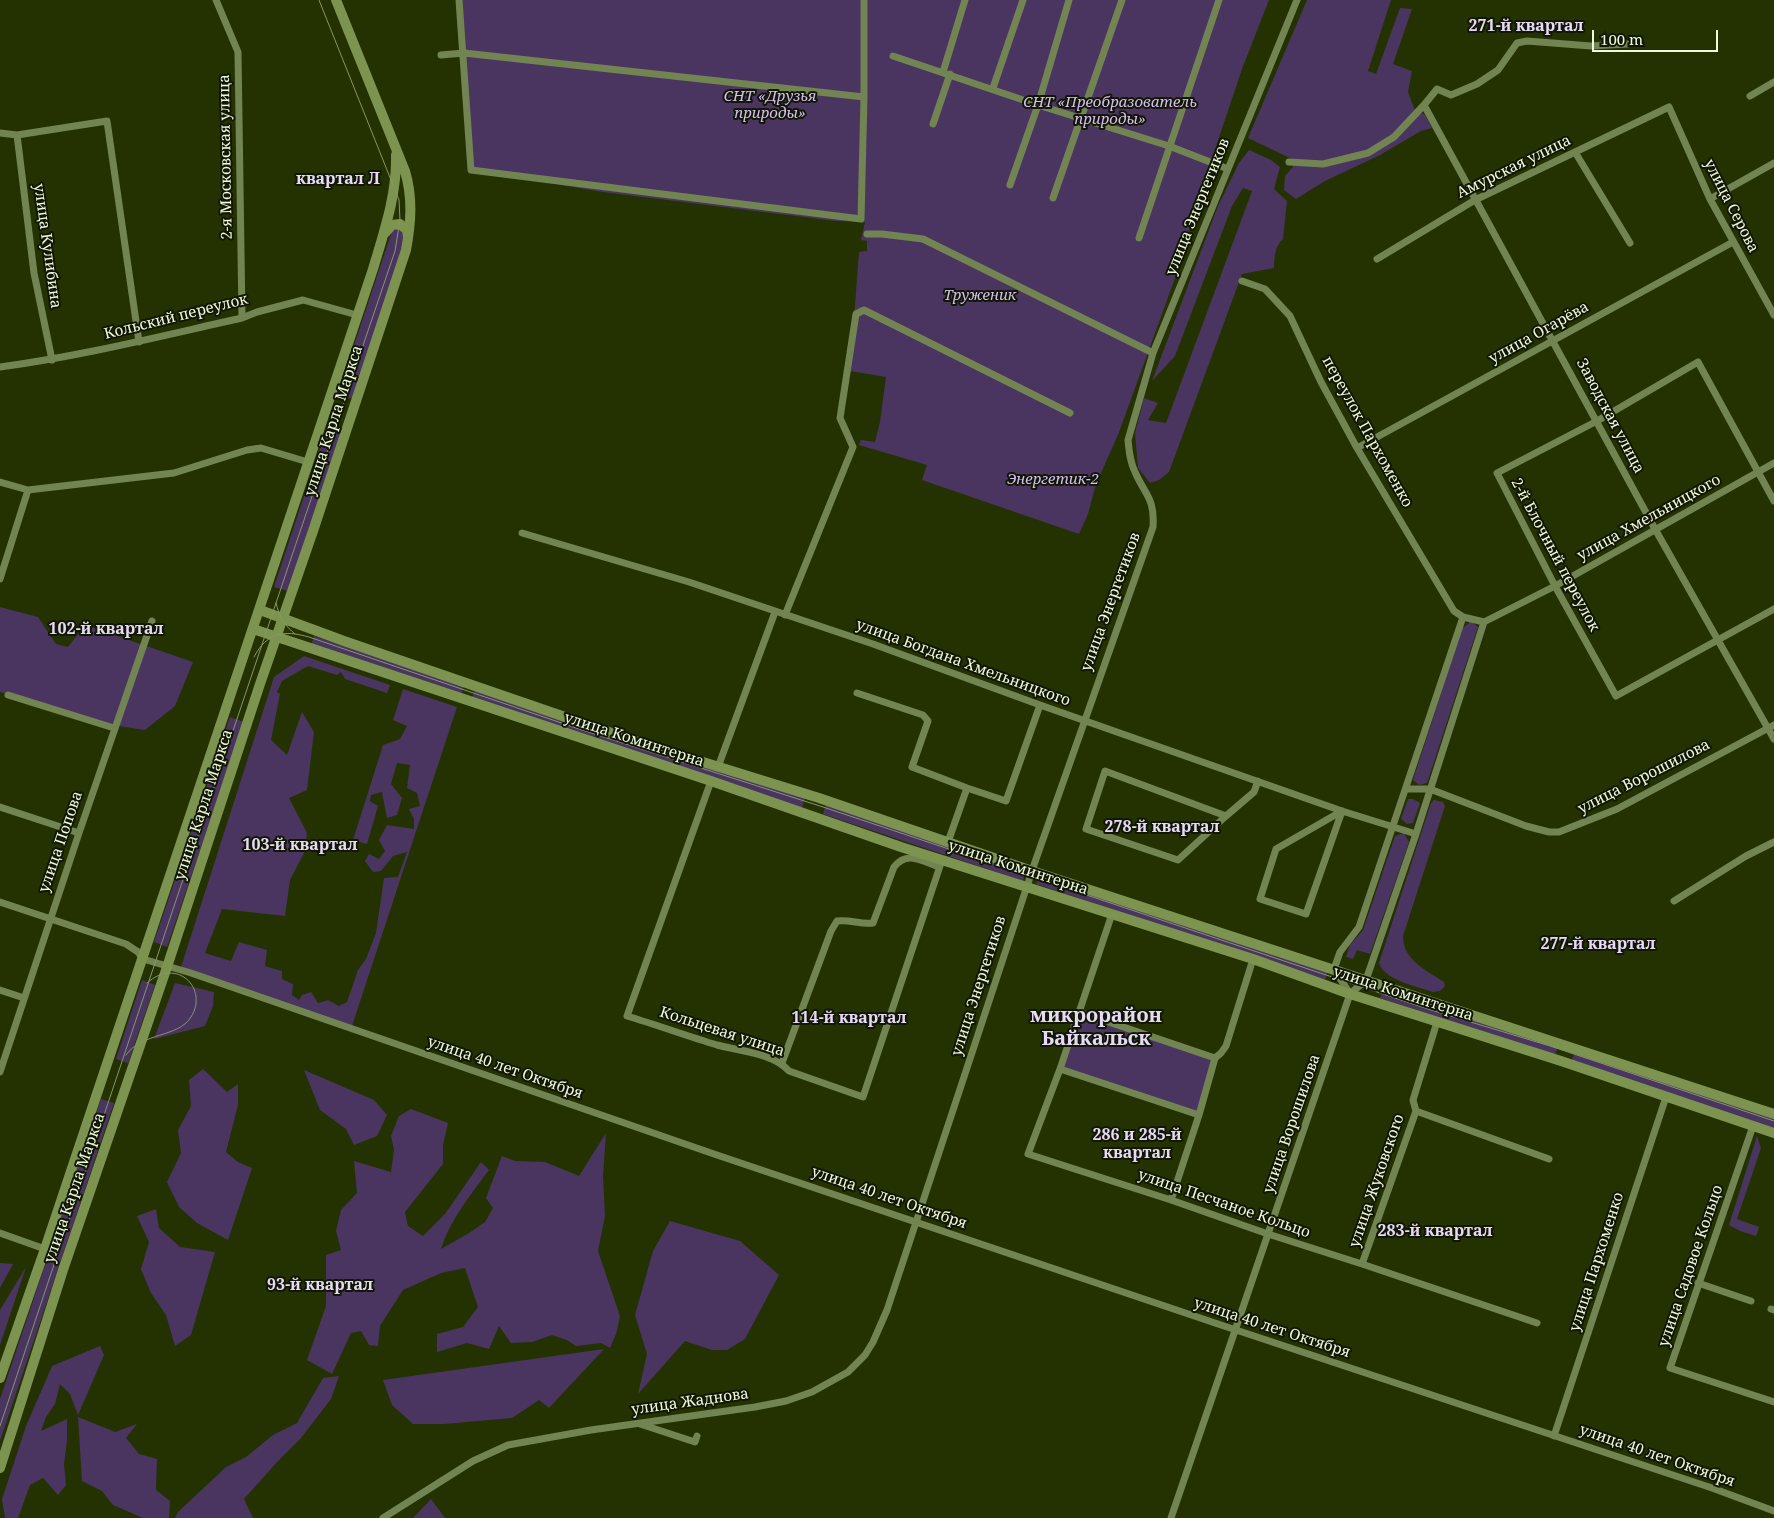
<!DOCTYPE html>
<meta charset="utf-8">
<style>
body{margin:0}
#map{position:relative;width:1774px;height:1518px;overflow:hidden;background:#233200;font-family:"Noto Serif",serif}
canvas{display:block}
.scale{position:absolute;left:1592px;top:30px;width:126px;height:22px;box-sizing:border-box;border:2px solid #eef9de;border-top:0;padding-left:6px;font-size:15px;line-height:18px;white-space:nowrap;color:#eef9de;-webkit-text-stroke:4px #111704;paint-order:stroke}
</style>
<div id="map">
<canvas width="1774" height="1518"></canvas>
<div class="scale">100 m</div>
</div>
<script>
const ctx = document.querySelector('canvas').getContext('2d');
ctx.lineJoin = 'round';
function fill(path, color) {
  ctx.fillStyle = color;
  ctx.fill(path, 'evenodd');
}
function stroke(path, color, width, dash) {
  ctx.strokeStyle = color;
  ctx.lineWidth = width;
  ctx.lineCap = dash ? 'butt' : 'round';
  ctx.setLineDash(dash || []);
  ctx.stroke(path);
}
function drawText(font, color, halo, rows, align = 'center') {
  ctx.font = font + ' "Noto Serif",serif';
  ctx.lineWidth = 4;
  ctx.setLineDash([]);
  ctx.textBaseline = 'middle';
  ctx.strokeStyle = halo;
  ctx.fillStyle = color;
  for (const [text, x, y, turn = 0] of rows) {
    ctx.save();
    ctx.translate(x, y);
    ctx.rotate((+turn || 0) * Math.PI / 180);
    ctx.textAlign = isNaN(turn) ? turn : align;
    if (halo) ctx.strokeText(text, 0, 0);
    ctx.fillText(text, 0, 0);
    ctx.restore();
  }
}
const green = new Path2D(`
 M456,0H1269L1242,69L1196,206L1179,267L1118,435L1096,484L1088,514L1079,534L922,480L927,465L859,445L861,440L875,442L880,422L886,377L850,371L859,252L867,251V241L861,240L865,222L836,221L603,192L471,170Z
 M1307,0H1391L1368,71L1376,74L1400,8L1412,9L1393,64L1412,71L1408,92L1414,108L1425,115L1432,128L1421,131L1380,155L1325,181L1296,199L1284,190L1285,176L1293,167L1294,160L1248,138Z
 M1249,150L1271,160L1280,167L1274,189L1287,201L1283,239C1275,246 1274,258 1274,268L1242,274L1169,472L1159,480L1150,483L1138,468L1135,433L1144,398L1158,403L1148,420L1166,423L1252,191L1243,188L1232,206L1175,356L1152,381L1218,206L1239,163Z
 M393,228H401L405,239L353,399L338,394Z
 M327,427L341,432L288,591L274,587Z
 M0,607L38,617L56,644L68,647L85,625L193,662L175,706L145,730L119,726L0,692Z
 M1471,621L1478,627L1427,783L1419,785L1413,780L1462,629Z
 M314,636L464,685L461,695L311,646Z
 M304,656L390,685L387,693L345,679L341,672L337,675L308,666L282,681L277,692L280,694L271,740L287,755L302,712L314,732L307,790L289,798L307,833L305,851L290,880L285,916L222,909L205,953L231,961L239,942L267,950L265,966L282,971V979L293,984L292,995L299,1000L302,995L311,992L318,1003L328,1000L339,1006L347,1002L358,970L366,959L376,933L384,878L398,877L407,852L393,856L381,871L373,872L365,861L369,854L379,859L385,851L379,840L387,825L414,829V819L409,809L420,806L417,793L407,788L410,765L397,763L391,784L402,798L397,815L387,818L382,792L371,795L370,801L378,806L367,844L353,840L383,745L400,739L407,726L393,720L403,689L457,707L352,1026L181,967L274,677Z
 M475,689L805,798L802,808L472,698Z
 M230,717L244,722L167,947L154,942Z
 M1408,799H1413L1420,803L1413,823L1407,824L1401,819Z
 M1434,800L1443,802L1445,806L1403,936C1403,960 1426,970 1444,982L1445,986L1440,991L1433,992C1417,986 1385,981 1379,963L1431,803Z
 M826,804L1026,871L1023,881L823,814Z
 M1404,833L1409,842L1370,954L1357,950L1353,959L1346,957L1350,945L1363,930L1395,836Z
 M1039,875L1328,971L1325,980L1036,884Z
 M142,980L155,985L128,1063L116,1059Z
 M175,983L214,992L213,1006L205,1026L154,1039Z
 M1383,989L1558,1046L1555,1055L1380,998Z
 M1079,1012L1215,1058L1198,1115L1061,1069Z
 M1575,1052L1774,1117V1128L1571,1061Z
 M203,1069L227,1092L238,1084V1105L226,1152L238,1162L252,1168L228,1240L197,1223L179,1207L167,1182L181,1153L178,1130L191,1106L189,1080Z
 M304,1070L374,1100L387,1115L377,1136L354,1145L346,1129L320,1110Z
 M101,1099L114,1103L0,1441V1399Z
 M411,1109L448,1123L443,1145V1164L405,1212L408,1226L423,1236L445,1214L481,1162L489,1170C471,1194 450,1220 441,1249L469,1233L485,1222L493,1208L486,1198L502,1156L515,1161L545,1162L579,1176L606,1133L603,1176L605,1216L598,1251L620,1316L616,1334L610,1348L601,1343L576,1346L567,1340L552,1335L532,1342L511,1343L499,1326L489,1349L467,1343L437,1352V1334L463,1327L478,1307L465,1268L441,1273L403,1290L380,1326L378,1346L369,1345L361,1331L351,1333L332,1374L307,1360L326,1306V1255L341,1250L336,1231L341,1210L357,1193L354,1161L391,1172L394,1150L391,1136L399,1116Z
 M1757,1136L1761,1148L1737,1219L1759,1227L1756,1236L1740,1231L1729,1225Z
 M156,1209L159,1228L180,1247L215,1252L191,1335L175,1346L166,1315L151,1293L141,1269L149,1242L137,1216Z
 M670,1221L740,1241L779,1275L745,1339L727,1350H712L685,1341L638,1394L647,1354L635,1315L653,1251Z
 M0,1263L13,1264L0,1288Z
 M26,1267L0,1345V1310Z
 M100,1346L104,1355L78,1415L70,1394L60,1384L55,1404L46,1417L41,1431L67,1419V1441L64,1464L66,1485L58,1495L43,1478L30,1485L18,1518H5L2,1499L26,1426L52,1366Z
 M604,1349L549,1408L539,1400L512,1418L444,1424H413L392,1405L383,1380Z
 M339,1376L331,1399L301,1438L278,1461L244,1499L253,1518H175L178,1512L226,1467L246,1457L273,1435L297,1423L323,1378Z
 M78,1417L115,1432L137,1424L126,1438L139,1454L157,1459L156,1490L170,1501L169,1518H143L113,1505L102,1491L82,1481Z
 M431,1499L445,1518H413Z`);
const street = new Path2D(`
 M216,0L238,52L242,318
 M459,0L471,170L861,219L864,97V0
 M441,55L464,53L864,97
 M893,56L1038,105L1169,146L1228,169
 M943,72L965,0
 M993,88L1023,0
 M1750,96L1774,82
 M1424,105L1655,529L1774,739
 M933,124L950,74
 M0,133L17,135L107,121L139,342
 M17,135L34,273L52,360
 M1575,152L1630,243
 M1289,162L1323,164L1368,153L1394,137L1424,105L1437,89L1451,95L1477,84L1498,70L1517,43L1527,41L1591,46L1627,44
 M1010,185L1038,105L1069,0
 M1053,198L1122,0
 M1710,199L1774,163
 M867,234H882L923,239L1153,353
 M1139,238L1219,0
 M1377,259L1475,200L1669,107L1710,199L1774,315
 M1242,281L1265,289L1290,316L1321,382L1357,448L1454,611L1463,617L1484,622
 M0,367C82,356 161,336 242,318L257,312L303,300L357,315
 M1357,448L1733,242
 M0,482L28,490L174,473L247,450L261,448L308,462
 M1774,501L1698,362L1597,421L1497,473L1555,586L1616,696L1774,609
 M522,533L689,582L873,644L1040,705L1342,811L1416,834
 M0,579L28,490
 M785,615L853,447L840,418L856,314L864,310L1070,413
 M1484,622L1555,586L1774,463
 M857,693L923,715L928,721L912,767L967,788L1006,801L1040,705
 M8,695L114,728
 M718,767L775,612
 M711,781L627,1016C657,1025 687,1036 717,1045C739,1051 773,1053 789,1071L863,1097L942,860
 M1406,789H1430L1526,826L1549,832H1559L1617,809L1774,725
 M0,807L79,833
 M1342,811L1306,914L1260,899L1276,849Z
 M1226,816L1178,860L1086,829L1105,771L1226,816L1254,792L1258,781
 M948,842L967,788
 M1674,901L1746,856L1774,842
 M0,902L126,944L138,952L143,959L191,973L714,1154L1218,1324L1712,1488L1774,1511
 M1112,914L1060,1069L1028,1154L1171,1200L1268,1234L1362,1264L1537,1323
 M0,990L24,998
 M1350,994L1334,969L1340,952L1359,927L1463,617
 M1350,994L1366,980L1416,834L1484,622
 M1079,1012L1215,1058
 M782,1063L831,931L837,921C850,919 861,925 873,923L894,867C907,850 922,861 939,867
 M1060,1069L1199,1115
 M0,1072L79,833L152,621
 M1416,1111L1549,1159
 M1753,1126L1670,1368L1774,1402
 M1171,1200L1199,1115L1215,1058L1221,1053L1226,1046L1253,959
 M0,1233L45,1249
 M1362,1264L1416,1111L1413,1100L1437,1022
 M1698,1283L1751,1301
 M1771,1309L1774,1310
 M640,1424L695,1442L697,1436
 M1554,1436L1666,1097
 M383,1518L473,1461L508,1445L591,1430L755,1407L786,1401L812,1392L848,1372L865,1355L873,1342L887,1310L1035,862L1153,527C1155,498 1145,495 1135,472C1130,462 1129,451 1128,440L1153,353L1297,0
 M1171,1518L1350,994`);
const secondary = new Path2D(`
 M385,233L392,225L400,224L407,230L408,237
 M260,610L344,641L632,740L819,798L1032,871L1774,1114
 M253,629L711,781L901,847L1253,959L1350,994L1561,1061L1774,1133
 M0,1378L45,1249L373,269C384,232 397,195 396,155
 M0,1468L63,1270L167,967L260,684L313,531L406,250C411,223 413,198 405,171L336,0`);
const tram = new Path2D(`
 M276,603C279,616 285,626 295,634
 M254,657C267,632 284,630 309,637L582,730L820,806L1431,1010L1550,1046L1774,1121
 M126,1055C142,1032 178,1038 191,1017C209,989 177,956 147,983
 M0,1426C131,1034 262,643 395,251L400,220L399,200L319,0`);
const parkNames = [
 ["СНТ «Друзья",770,97],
 ["природы»",770,114],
 ["СНТ «Преобразователь",1110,103],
 ["природы»",1110,120],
 ["Труженик",980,296],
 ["Энергетик-2",1053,480]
];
const streetNames = [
 ["2-я Московская улица",226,157,-91],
 ["Амурская улица",1514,167,-26],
 ["улица Серова",1731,206,63],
 ["улица Энергетиков",1198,207,-68],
 ["улица Кулибина",47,246,82],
 ["Кольский переулок",176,317,-14],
 ["улица Огарёва",1539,333,-29],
 ["Заводская улица",1610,416,62],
 ["улица Карла Маркса",334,421,-72],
 ["переулок Пархоменко",1367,432,61],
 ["улица Хмельницкого",1649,518,-29],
 ["2-й Блочный переулок",1555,555,62],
 ["улица Энергетиков",1111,602,-70],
 ["улица Богдана Хмельницкого",963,663,20],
 ["улица Коминтерна",634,740,18],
 ["улица Ворошилова",1644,777,-27],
 ["улица Карла Маркса",204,805,-72],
 ["улица Попова",61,842,-71],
 ["улица Коминтерна",1018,868,18],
 ["улица Энергетиков",979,986,-72],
 ["улица Коминтерна",1403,994,18],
 ["Кольцевая улица",722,1032,18],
 ["улица 40 лет Октября",505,1068,19],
 ["улица Ворошилова",1292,1124,-71],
 ["улица Жуковского",1377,1181,-71],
 ["улица Карла Маркса",75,1188,-71],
 ["улица 40 лет Октября",889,1198,19],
 ["улица Песчаное Кольцо",1224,1204,19],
 ["улица Пархоменко",1597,1262,-72],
 ["улица Садовое Кольцо",1691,1266,-71],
 ["улица 40 лет Октября",1272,1328,18],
 ["улица Жаднова",690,1402,-8],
 ["улица 40 лет Октября",1657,1456,19]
];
const neighbourhoodNames = [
 ["271-й квартал",1526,26],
 ["квартал Л",338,179],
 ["102-й квартал",106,629],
 ["278-й квартал",1162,827],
 ["103-й квартал",300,845],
 ["277-й квартал",1598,944],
 ["114-й квартал",849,1018],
 ["286 и 285-й",1137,1135],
 ["квартал",1137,1153],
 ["283-й квартал",1435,1231],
 ["93-й квартал",320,1285]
];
const districtNames = [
 ["микрорайон",1096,1016],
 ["Байкальск",1096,1039]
];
fill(green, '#4a3561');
stroke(street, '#728452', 7);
stroke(secondary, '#7c944f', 10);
stroke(tram, '#88956e', 1);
drawText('italic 15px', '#d6bef4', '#111704', parkNames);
drawText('15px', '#eef9de', '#111704', streetNames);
drawText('bold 16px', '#e6daf6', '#111704', neighbourhoodNames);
drawText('bold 20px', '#e6daf6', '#111704', districtNames);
</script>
